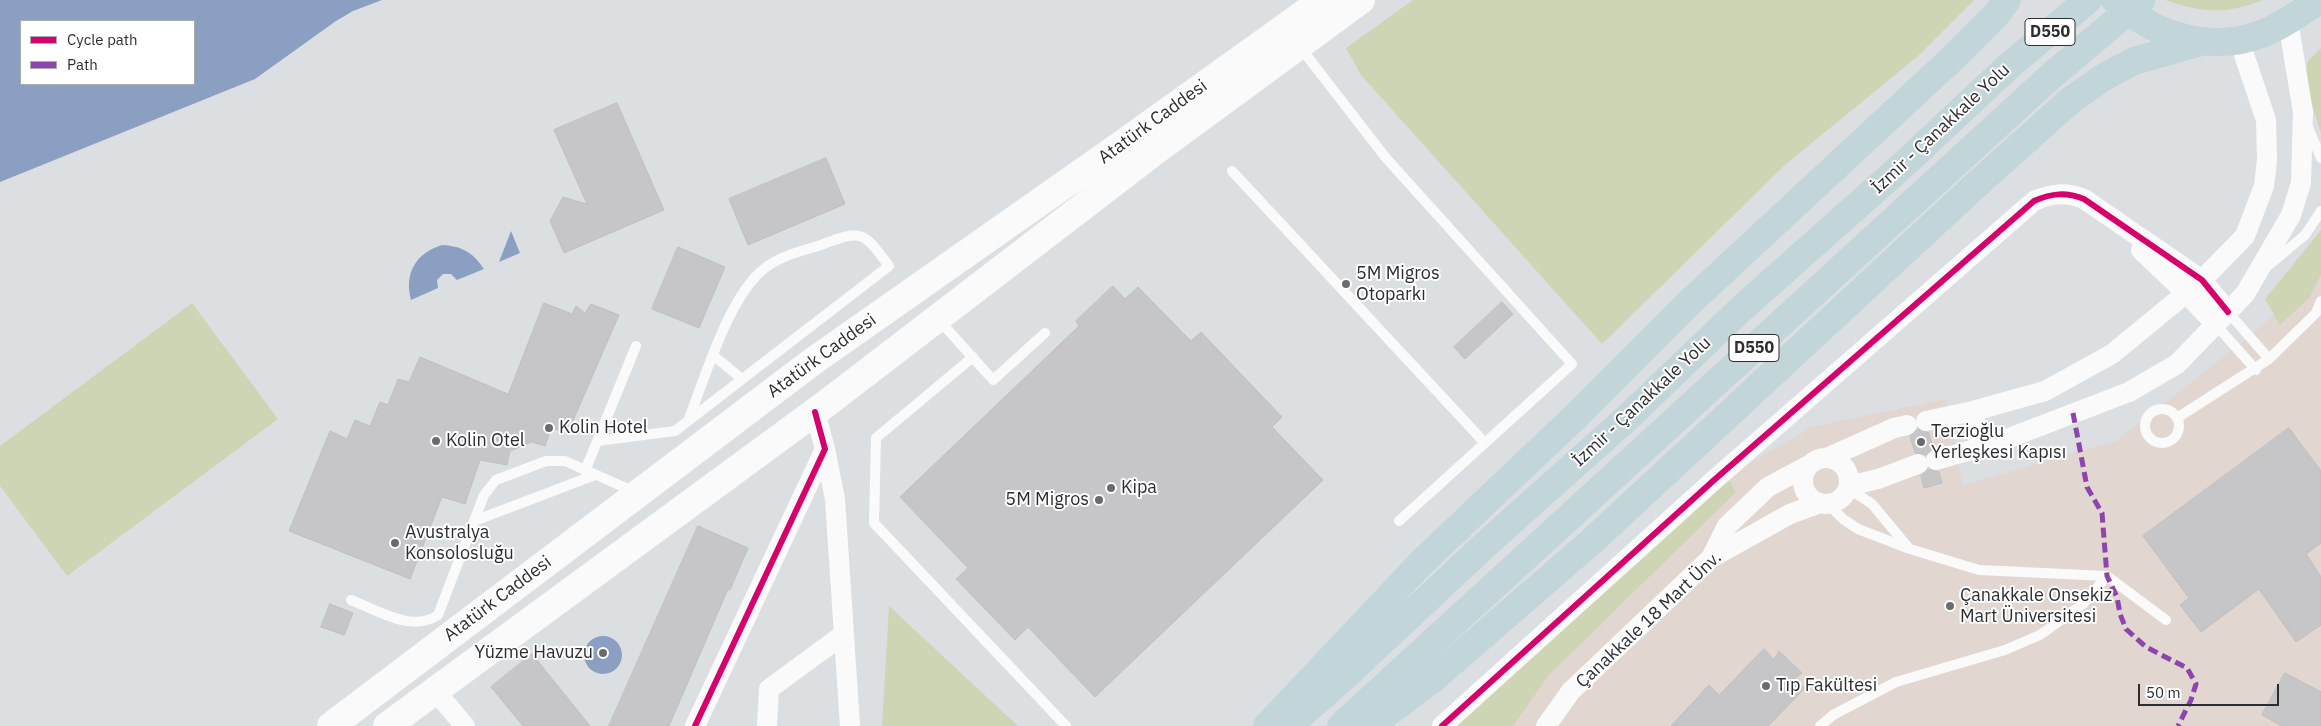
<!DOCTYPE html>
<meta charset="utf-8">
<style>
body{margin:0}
#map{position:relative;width:2321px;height:726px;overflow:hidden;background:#dcdfe2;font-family:"IBM Plex Sans",sans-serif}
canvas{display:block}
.legend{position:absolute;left:20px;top:20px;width:175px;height:65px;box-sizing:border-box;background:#fff;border:1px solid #aaabac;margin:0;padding:6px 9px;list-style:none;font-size:15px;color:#2b2d30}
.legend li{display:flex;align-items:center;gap:10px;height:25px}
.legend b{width:25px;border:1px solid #aaabac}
.scale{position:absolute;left:2138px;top:684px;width:141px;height:22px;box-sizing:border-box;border:2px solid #2b2d30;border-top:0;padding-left:6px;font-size:15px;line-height:18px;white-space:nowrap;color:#2b2d30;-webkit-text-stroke:4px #fff;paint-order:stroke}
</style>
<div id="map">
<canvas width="2321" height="726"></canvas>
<ul class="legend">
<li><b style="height:6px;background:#d6006c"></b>Cycle path</li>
<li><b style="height:6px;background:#8e44ad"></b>Path</li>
</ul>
<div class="scale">50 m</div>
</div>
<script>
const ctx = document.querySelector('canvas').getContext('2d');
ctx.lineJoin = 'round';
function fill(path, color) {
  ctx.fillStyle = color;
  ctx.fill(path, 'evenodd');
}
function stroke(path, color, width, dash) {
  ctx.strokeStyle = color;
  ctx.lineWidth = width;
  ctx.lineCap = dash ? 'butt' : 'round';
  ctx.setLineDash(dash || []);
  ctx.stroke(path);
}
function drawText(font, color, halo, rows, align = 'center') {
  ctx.font = font + ' "IBM Plex Sans",sans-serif';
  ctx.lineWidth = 4;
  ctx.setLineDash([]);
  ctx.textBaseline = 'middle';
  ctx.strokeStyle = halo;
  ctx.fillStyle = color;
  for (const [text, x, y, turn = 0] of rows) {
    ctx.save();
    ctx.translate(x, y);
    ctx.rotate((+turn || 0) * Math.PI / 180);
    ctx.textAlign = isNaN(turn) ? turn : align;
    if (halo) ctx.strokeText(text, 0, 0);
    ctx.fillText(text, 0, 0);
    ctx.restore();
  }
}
const education = new Path2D(`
 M2321,270V726H1436L1743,467L1811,427L1946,399L1963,485L2116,441L2254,333Z`);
const green = new Path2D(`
 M1413,0H1974L1917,57L1786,164L1602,344L1361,75L1346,48Z
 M2165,0H2263C2223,15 2205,13 2165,0Z
 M2321,48V133L2304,80L2308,61Z
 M2321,230V275L2310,297L2280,325L2265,299Z
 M192,303L278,419L67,576L0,486V446Z
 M1728,478L1736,492L1549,675L1513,726H1453Z
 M889,606L1018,726H882Z`);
const water = new Path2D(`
 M0,0H382L353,11L336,21L255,79L0,182ZM21,21H194V84H21Z
 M511,231L520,253L499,262Z
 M442,245C461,246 473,252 484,269L457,280L451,274H443L437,280L438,288L411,300C404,273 416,253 442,245Z
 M584 655a19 19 0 1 1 38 0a19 19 0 1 1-38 0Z`);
const building = new Path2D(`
 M617,103L664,210L564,253L550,221L563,197L587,204L554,130Z
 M826,158L845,204L748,245L729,199Z
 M678,247L725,267L699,328L652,309Z
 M1113,286L1125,299L1138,287L1191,341L1201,332L1282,417L1272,427L1323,480L1095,697L1028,627L1015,640L956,579L968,568L900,497L1079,326L1076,321Z
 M1502,302L1513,314L1465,359L1454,347Z
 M544,303L572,314L576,306L585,313L591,304L619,315L568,432L551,428L545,446L532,442L510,451L507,465L480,460L465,504L442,497L410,579L289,531L330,431L347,439L355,420L370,426L380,402L388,405L398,379L409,382L420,357L508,394Z
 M2289,428L2321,471V543L2306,554L2321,577V625L2296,642L2259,589L2201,632L2180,605L2189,598L2143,536Z
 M1918,429L1929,433L1933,449L1926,455L1915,453L1910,436Z
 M1928,469L1939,472L1942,483L1924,488L1921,476Z
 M698,526L748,548L730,590L728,589L669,726H609Z
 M330,604L353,613L344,635L321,627Z
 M1764,649L1774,660L1779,651L1802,673L1794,679L1805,688L1768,726H1671L1709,685L1719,695Z
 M532,654L570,701L590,726H523L491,687Z
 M2285,673L2321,692V726H2282L2262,715Z`);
const lane = new Path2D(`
 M1300,47L1386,158L1572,364L1399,521
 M2307,125L2321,158
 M1232,171L1485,443
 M2269,265L2305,235L2321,211
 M2228,312L2269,359
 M938,319L993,380L1045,333
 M2216,325L2256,370
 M714,356L742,379
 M973,357L876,438L874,523L1066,726
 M2145 426a17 17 0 1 1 34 0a17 17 0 1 1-34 0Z
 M2177,418L2269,359L2316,313L2321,301
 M597,441L675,431L889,266C863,231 862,229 821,245C802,251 780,256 765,268C729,295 705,378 688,421
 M585,471L636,346
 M1848,488L1872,504L1907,546
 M1828,504L1843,519L1858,529L1910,549L1979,570L2107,576L2166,620
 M474,521L595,475
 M351,600C377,610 412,633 438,615L484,495L496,480L546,461H565L635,492
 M1820,726L1833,715L1896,682L2005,650L2040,635L2083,604L2107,576`);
const street = new Path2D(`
 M2141,250L2186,293L2216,325
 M1973,411L1980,448
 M1926,421L1973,411L2045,391L2112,354L2202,280L2245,236L2264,186L2267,160L2266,120L2239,40
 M825,449L835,499L850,726
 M1827,458L1894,428L1907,425
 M1803 481a23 23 0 1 1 46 0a23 23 0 1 1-46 0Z
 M1936,460L1996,443L2129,392L2177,364L2245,294L2291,215L2301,183L2303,112L2288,21
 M1849,486L1878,479L1918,464
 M1711,558L1727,526L1768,487L1809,465
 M435,691L465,726
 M695,726L825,449L815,412
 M767,726L769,689L844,634
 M1442,726L1713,481L2034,201C2052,193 2066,192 2084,199L2202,280L2228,312
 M1546,726L1571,691L1711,558L1790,514L1820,503`);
const secondary = new Path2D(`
 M331,726L812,362L1118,147L1323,0
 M387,726L827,403L1154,152L1361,0`);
const highway = new Path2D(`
 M2115,0C2153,36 2213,54 2264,33C2283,25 2302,12 2319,0
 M1267,726L1420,564L1576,416L1690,302L1955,56L1996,15L2007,0
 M1288,726L1343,678L1486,544L1627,418L1741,309L1903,165L2011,64L2088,0
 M1341,726L2050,77L2141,0
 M1370,726L1434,678L1592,541L1976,185L2071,100L2104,77L2134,61L2201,42`);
const quiet = new Path2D(`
 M2073,413L2087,487L2102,513L2107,576L2117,597L2120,614L2126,629L2146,647L2187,668L2196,684L2191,700L2178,726`);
const cycleway = new Path2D(`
 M695,726L825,449L815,412
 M1442,726L1713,481L2034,201C2052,193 2066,192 2084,199L2202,280L2228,312`);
const markers = [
 [1346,284,5,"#696b6e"],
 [549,428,5,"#696b6e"],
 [436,441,5,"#696b6e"],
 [1921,442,5,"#696b6e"],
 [1111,488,5,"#696b6e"],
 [1099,500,5,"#696b6e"],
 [395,543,5,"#696b6e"],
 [1950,606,5,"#696b6e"],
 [603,653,5,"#696b6e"],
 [1766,686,5,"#696b6e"]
];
const shields = [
 [2050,32,50],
 [1754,348,50]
];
const shieldNames = [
 ["D550",2050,32],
 ["D550",1754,348]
];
const streetNames = [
 ["Atatürk Caddesi",1153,122,-36],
 ["İzmir - Çanakkale Yolu",1941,129,-43],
 ["Atatürk Caddesi",822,356,-36],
 ["İzmir - Çanakkale Yolu",1642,402,-43],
 ["Atatürk Caddesi",498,599,-37],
 ["Çanakkale 18 Mart Ünv.",1649,620,-43]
];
const poiNames = [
 ["5M Migros",1356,274],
 ["Otoparkı",1356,295],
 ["Kolin Hotel",559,428],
 ["Terzioğlu",1931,432],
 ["Yerleşkesi Kapısı",1931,453],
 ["Kolin Otel",446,441],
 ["Kipa",1121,488],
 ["5M Migros",1089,500,"right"],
 ["Avustralya",405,533],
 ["Konsolosluğu",405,554],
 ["Çanakkale Onsekiz",1960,596],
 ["Mart Üniversitesi",1960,617],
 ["Yüzme Havuzu",593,653,"right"],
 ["Tıp Fakültesi",1776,686]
];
fill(education, '#e1d7d0');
fill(green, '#ced5b5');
fill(water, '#8a9fc2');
fill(building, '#c6c6c9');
stroke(building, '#bfbfc1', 1);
stroke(lane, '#fafafb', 10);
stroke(street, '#fafafb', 20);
stroke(secondary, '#fafafb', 28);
stroke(highway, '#c2d6d9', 28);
stroke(quiet, '#8e44ad', 5, [10, 5]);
stroke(cycleway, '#d6006c', 6);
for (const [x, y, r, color] of markers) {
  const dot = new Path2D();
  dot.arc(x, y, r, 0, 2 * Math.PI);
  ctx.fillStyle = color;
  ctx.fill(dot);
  stroke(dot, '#fff', 2);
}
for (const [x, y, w] of shields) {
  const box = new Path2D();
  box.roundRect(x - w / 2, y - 13.5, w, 27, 4);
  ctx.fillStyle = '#fff';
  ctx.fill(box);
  stroke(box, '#2b2d30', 1);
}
drawText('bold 16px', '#2b2d30', null, shieldNames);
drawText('18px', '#2b2d30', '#fff', streetNames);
drawText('18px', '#2b2d30', '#fff', poiNames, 'left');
</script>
